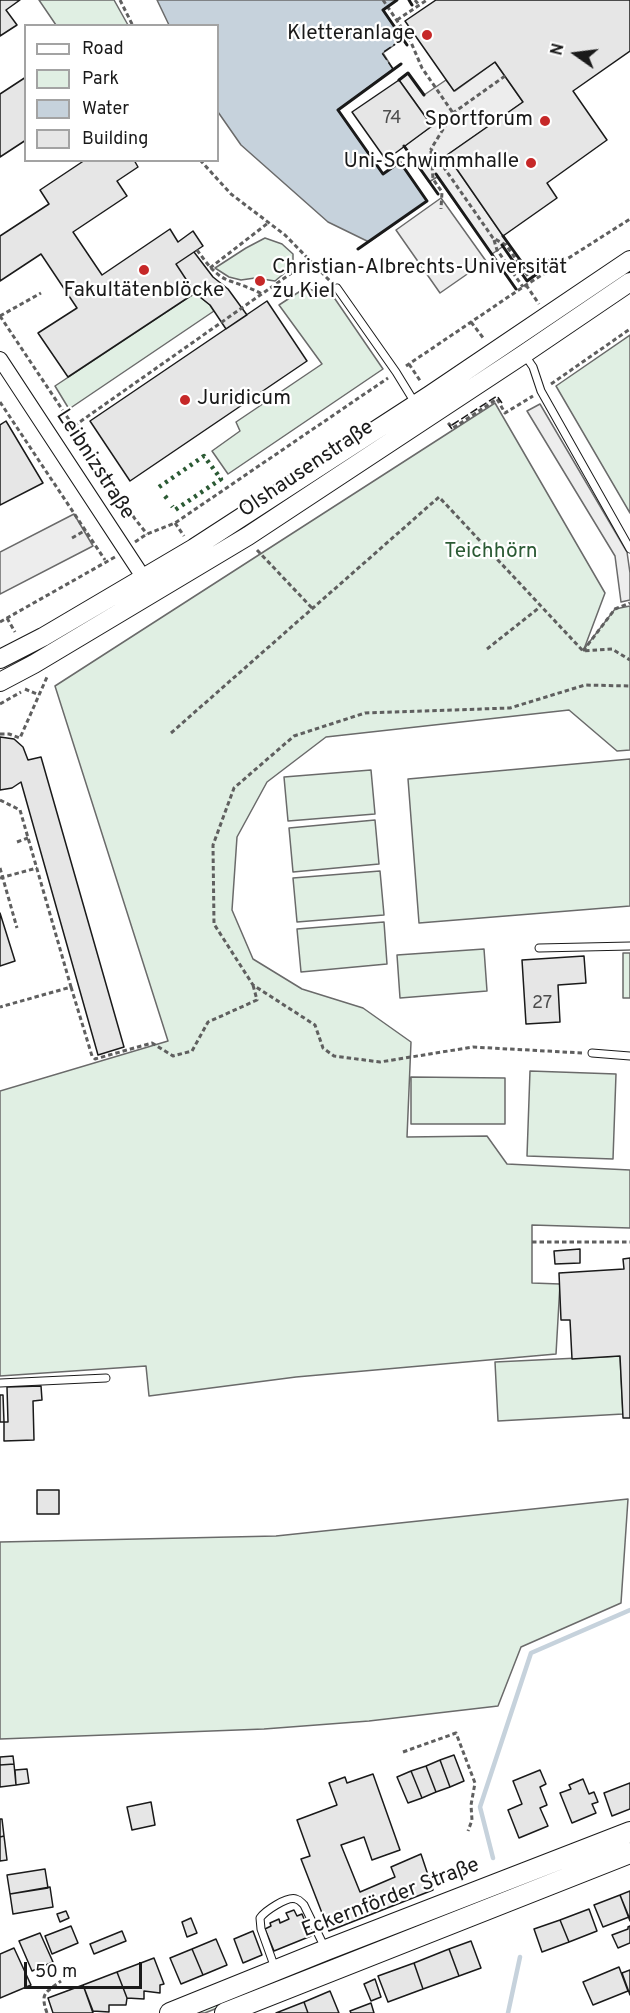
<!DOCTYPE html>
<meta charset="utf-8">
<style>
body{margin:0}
#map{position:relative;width:630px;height:2013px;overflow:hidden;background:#fff;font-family:Overpass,sans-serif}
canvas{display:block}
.legend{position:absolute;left:24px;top:24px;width:195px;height:138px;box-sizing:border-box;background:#fff;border:2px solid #a3a3a3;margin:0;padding:8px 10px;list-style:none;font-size:18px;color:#1a1a1a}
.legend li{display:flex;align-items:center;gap:12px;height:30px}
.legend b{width:30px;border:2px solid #a3a3a3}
.north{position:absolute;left:546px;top:24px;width:60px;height:60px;-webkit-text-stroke:4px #fff;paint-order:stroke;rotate:284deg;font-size:16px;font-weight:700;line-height:24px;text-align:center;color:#1a1a1a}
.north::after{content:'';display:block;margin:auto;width:21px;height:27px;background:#1a1a1a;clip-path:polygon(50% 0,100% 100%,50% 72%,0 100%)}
.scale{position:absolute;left:24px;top:1962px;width:118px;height:27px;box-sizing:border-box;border:3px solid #1a1a1a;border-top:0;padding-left:8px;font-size:18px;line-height:21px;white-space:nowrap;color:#1a1a1a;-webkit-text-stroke:4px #fff;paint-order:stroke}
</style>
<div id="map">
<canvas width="630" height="2013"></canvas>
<ul class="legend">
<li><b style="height:8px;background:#fff"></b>Road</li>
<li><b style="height:16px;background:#e0efe3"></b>Park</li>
<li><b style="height:16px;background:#c6d2dc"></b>Water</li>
<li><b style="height:16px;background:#e6e6e6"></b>Building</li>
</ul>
<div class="north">N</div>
<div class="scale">50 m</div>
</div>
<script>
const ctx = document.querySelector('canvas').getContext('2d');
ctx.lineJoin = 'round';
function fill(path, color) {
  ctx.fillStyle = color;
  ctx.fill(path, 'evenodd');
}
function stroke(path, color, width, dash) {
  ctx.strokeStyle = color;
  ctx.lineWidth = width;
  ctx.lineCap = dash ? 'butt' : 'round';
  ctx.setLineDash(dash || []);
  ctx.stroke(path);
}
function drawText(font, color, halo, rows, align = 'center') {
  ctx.font = font + ' Overpass,sans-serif';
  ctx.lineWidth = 4.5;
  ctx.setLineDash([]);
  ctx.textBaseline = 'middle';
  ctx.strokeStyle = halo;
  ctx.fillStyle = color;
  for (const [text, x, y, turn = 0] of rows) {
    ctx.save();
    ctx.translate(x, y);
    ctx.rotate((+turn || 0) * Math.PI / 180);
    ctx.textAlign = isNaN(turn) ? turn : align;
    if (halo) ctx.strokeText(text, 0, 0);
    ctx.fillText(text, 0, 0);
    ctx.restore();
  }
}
const green = new Path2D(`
 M39,0H114L128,25H56Z
 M265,238L282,244L293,254V266L275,281L255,278L241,280L229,277L215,268L246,248Z
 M305,288L333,296L383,369L228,474L212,451L240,431L236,422L322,364L279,305Z
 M195,293L210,305L214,311L69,409L55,386Z
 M630,335V513L556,386Z
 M495,403L605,593L584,649L615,609L630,606V750L617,751L569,710L326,737L267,782L237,837L232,910L253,959L302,989L363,1008L411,1042L407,1137L487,1136L507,1164L630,1170V1228L532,1225V1283L560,1284L556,1354L296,1377L149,1396L146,1366L0,1376V1091L168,1041L55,686Z
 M630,759V906L419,923L408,779Z
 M371,770L375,814L288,821L284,777Z
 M375,820L379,864L293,872L289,828Z
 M380,871L384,915L297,922L293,878Z
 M384,922L387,964L301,972L297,929Z
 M484,949L487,991L400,998L397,955Z
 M623,953H630V998H623Z
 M530,1071L616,1074L613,1159L527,1156Z
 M411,1077L505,1078V1124H411Z
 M620,1356L623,1414L498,1421L495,1362Z
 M628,1499L621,1603L521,1647L498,1706L369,1721L264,1729L0,1739V1542L276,1536Z
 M307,1968V1972L205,2013H193Z`);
const parking = new Path2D(`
 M495,62L523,102L447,155L508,243L492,254L437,177L429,182L404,146L432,126L399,80L408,73L424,95L446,80L455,91Z
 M441,198L486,261L440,293L396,230Z
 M540,404L627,552L630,573V600L621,602L615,556L527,411Z
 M74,514L93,546L0,594V552Z`);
const water = new Path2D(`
 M157,0H397L383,10L403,39L383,53L393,69L338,110L383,174L400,162L427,201L369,242L328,222L241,145L218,112V26L169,25Z`);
const stream = new Path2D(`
 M493,1858L480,1807L531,1653L630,1610
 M508,2013L520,1957`);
const building = new Path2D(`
 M0,0H20L6,10L17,25L0,36Z
 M436,0H630V51L573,91L607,140L547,183L557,198L503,236L447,155L523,102L495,62L454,91L405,21Z
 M26,77V140L0,157V94Z
 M399,80L432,126L386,160L352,112Z
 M85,160H134L138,167L117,181L127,196L73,232L102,275L170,229L178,242L193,231L203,246L176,264L195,293L68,377L38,333L77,308L41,254L0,281V236L49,204L40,190Z
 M194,252L213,277L228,289L247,315L226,329L210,305L195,293L176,264Z
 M267,301L307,361L130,481L90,421Z
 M6,421L43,483L0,505V425Z
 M0,737L14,739L23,747L28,760L41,757L124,1047L98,1055L21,782L12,788L0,790Z
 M0,913L15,961L0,966Z
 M584,956L586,983L558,985L560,1022L526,1024L522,960Z
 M580,1249V1263L555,1264L554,1251Z
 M630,1258V1418H623L620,1356L572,1359L570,1320H561L559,1273L624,1269L623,1259Z
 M41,1386L42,1400L33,1401L34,1440L4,1441V1422H8L7,1387Z
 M0,1395H3L4,1422H0Z
 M37,1490H59V1514H37Z
 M454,1755L464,1781L450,1787L440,1760Z
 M13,1756L14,1764L0,1765V1757Z
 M440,1760L450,1787L436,1792L426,1766Z
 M14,1764L16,1785L0,1787V1765Z
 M426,1766L436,1792L422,1798L411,1771Z
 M27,1769L29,1783L16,1785L15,1770Z
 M540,1770L546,1784L540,1787L547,1805L540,1808L548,1826L519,1838L508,1810L522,1804L513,1781Z
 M411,1771L422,1798L408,1803L397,1777Z
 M373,1774L400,1850L372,1860L364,1837L341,1845L360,1892L395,1877L391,1867L421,1854L433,1890L329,1931L301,1859L310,1856L297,1820L337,1805L329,1783L345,1777L347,1783Z
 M583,1779L589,1794L594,1792L598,1802L592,1804L596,1813L572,1823L560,1793L571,1789L569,1785Z
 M630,1783V1809L612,1816L604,1793Z
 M151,1802L155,1825L132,1830L127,1807Z
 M0,1819H2L4,1836L0,1837Z
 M4,1836L7,1860L0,1861V1837Z
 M45,1869L48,1888L10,1894L7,1875Z
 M50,1887L53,1907L13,1914L10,1894Z
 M630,1891V1921L620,1895Z
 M620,1895L629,1917L603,1927L594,1905Z
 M589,1909L597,1931L569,1942L560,1920Z
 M294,1910L297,1916L302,1914L311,1936L274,1951L265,1929L271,1926L270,1923L279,1919L280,1923L289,1919L286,1913Z
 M66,1911L69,1918L60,1922L57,1914Z
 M191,1918L197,1933L187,1937L182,1922Z
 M560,1920L569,1942L542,1952L534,1929Z
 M71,1926L78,1943L52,1954L45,1936Z
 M630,1926V1943L618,1948L612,1935L628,1929V1927Z
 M122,1931L126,1941L94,1954L90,1944Z
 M253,1931L262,1955L243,1963L234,1939Z
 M40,1933L53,1962L32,1971L19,1941Z
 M216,1939L227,1965L203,1975L192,1949Z
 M471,1941L481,1968L459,1976L449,1949Z
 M14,1948L31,1985L0,1998V1954Z
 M192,1949L203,1975L181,1984L170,1958Z
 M449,1949L459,1976L423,1989L414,1963Z
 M154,1958L164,1984L160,1985V1993L144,1991V1999L127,1998L117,1972Z
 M414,1963L423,1989L388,2002L378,1976Z
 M619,1967L628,1991L593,2005L583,1982Z
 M630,1970V1995L622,1973Z
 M117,1972L127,1998L126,2005H109V2012L93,2011L83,1985Z
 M375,1979L381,1997L371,2001L364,1984Z
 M83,1985L93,2013H53L48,1998Z
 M330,1991L339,2013H308L304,2002Z
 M304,2002L308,2013H276Z
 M371,2003L374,2013H351L350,2011Z`);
const path = new Path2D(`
 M120,0L133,26
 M383,0L410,40L422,68L453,113
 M415,0L419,5
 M397,20L427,0
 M505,76L453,113L431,149L493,238L506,245L528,276L549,261L554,267
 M431,151L433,179L442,192L441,209
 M200,160L231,194L285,235L330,281
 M494,240L497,250L523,287
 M197,250C206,262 215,276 230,281C241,285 251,288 262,294
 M210,268L268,223
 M526,285L539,304
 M0,316L135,519L147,534
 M0,316L41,293
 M471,322L484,339
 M409,364L421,382
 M406,366L523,287L630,219
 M551,384L630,329
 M0,402L105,560
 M448,423L453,428L497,399L505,413L533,396
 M74,426L310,260
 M175,523L184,536
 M72,538L86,530
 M135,542L147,534L175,523L388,378
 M257,550L312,608
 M7,618L15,632
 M0,622L115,557
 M487,649L540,607
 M583,651L615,609L630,603
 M25,689L39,695
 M0,704L21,692
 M171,733L439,497L583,651L612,649L630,660
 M0,734H9L20,738L47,677
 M0,800L20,810L71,987L0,1007
 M17,842L28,838
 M0,868L17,928
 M0,878L37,868
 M71,987L92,1056L95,1059L152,1043L173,1056L192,1051L208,1022L257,1000L253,985
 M582,1053L473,1047L380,1062L334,1056L323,1048L315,1025L253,985L214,924L213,845L234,788L294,736L365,713L510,708L585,685L630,686
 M532,1242H630
 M403,1752L456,1733L475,1783L471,1805L472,1820L468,1831
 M47,2013C40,1993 45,1993 61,1981`);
const service = new Path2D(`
 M337,288L396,372L415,403
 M524,354L533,367L541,391L630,549
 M539,948L630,946
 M592,1053L630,1056
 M0,1383L106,1378
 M275,1968L261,1929L260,1918C265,1911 287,1896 296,1899C300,1900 301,1902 304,1905L325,1948`);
const minor = new Path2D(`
 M0,359L149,586`);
const tertiary = new Path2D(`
 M0,659L43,637L194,548L430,395L630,260
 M0,682L34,664L248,536L524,354L630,282`);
const secondary = new Path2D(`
 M170,2013L326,1950L630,1832
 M225,2013L630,1853`);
const hedge = new Path2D(`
 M159,487L204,456L221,479L175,510L172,506
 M165,496L169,501`);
const fence = new Path2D(`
 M393,69L382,53L403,39
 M449,425L452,429
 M452,425L497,396L502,403`);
const wall = new Path2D(`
 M397,0L383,10L407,45
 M409,0L412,5
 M399,80L408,73L424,95
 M404,146L438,194
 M436,174L516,289
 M503,236L528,271L532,269
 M502,245L527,281L548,266
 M358,249L427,201L400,162L383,174L338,110L401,64`);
const markers = [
 [427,35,6,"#c62828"],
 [545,121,6,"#c62828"],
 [531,163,6,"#c62828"],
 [144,270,6,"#c62828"],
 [260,281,6,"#c62828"],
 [185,400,6,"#c62828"]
];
const numberNames = [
 ["74",392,119],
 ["27",542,1004]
];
const poiNames = [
 ["Kletteranlage",415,35],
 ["Sportforum",533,121],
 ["Uni-Schwimmhalle",519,163],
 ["Christian-Albrechts-Universität",272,269,"left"],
 ["zu Kiel",272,293,"left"],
 ["Fakultätenblöcke",144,292,"center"],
 ["Juridicum",197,400,"left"]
];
const streetNames = [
 ["Leibnizstraße",94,465,57],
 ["Olshausenstraße",307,470,-34],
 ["Eckernförder Straße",391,1899,-21]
];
const parkNames = [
 ["Teichhörn",491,553]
];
fill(green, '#e0efe3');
stroke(green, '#6a6a6a', 1.5);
fill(parking, '#ededed');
stroke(parking, '#6a6a6a', 1.5);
fill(water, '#c6d2dc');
stroke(water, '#6a6a6a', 1.5);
stroke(stream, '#c6d2dc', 4.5);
fill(building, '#e6e6e6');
stroke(building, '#1a1a1a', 1.5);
stroke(service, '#1a1a1a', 9);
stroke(minor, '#1a1a1a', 16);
stroke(tertiary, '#1a1a1a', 20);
stroke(secondary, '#1a1a1a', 22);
stroke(path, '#5f5f5f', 3, [4.5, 3]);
stroke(service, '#fff', 7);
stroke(minor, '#fff', 14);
stroke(tertiary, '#fff', 18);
stroke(secondary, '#fff', 20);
stroke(hedge, '#2b5a34', 4.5, [3, 4.5]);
stroke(fence, '#1a1a1a', 1.5, [8, 3]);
stroke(wall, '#1a1a1a', 3);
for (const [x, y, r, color] of markers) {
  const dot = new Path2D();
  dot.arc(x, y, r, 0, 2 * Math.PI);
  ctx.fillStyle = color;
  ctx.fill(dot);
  stroke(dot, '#fff', 2);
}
drawText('18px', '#4d4d4d', null, numberNames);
drawText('21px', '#1a1a1a', '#fff', poiNames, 'right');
drawText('21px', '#1a1a1a', '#fff', streetNames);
drawText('21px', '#2b5a34', '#fff', parkNames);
</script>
